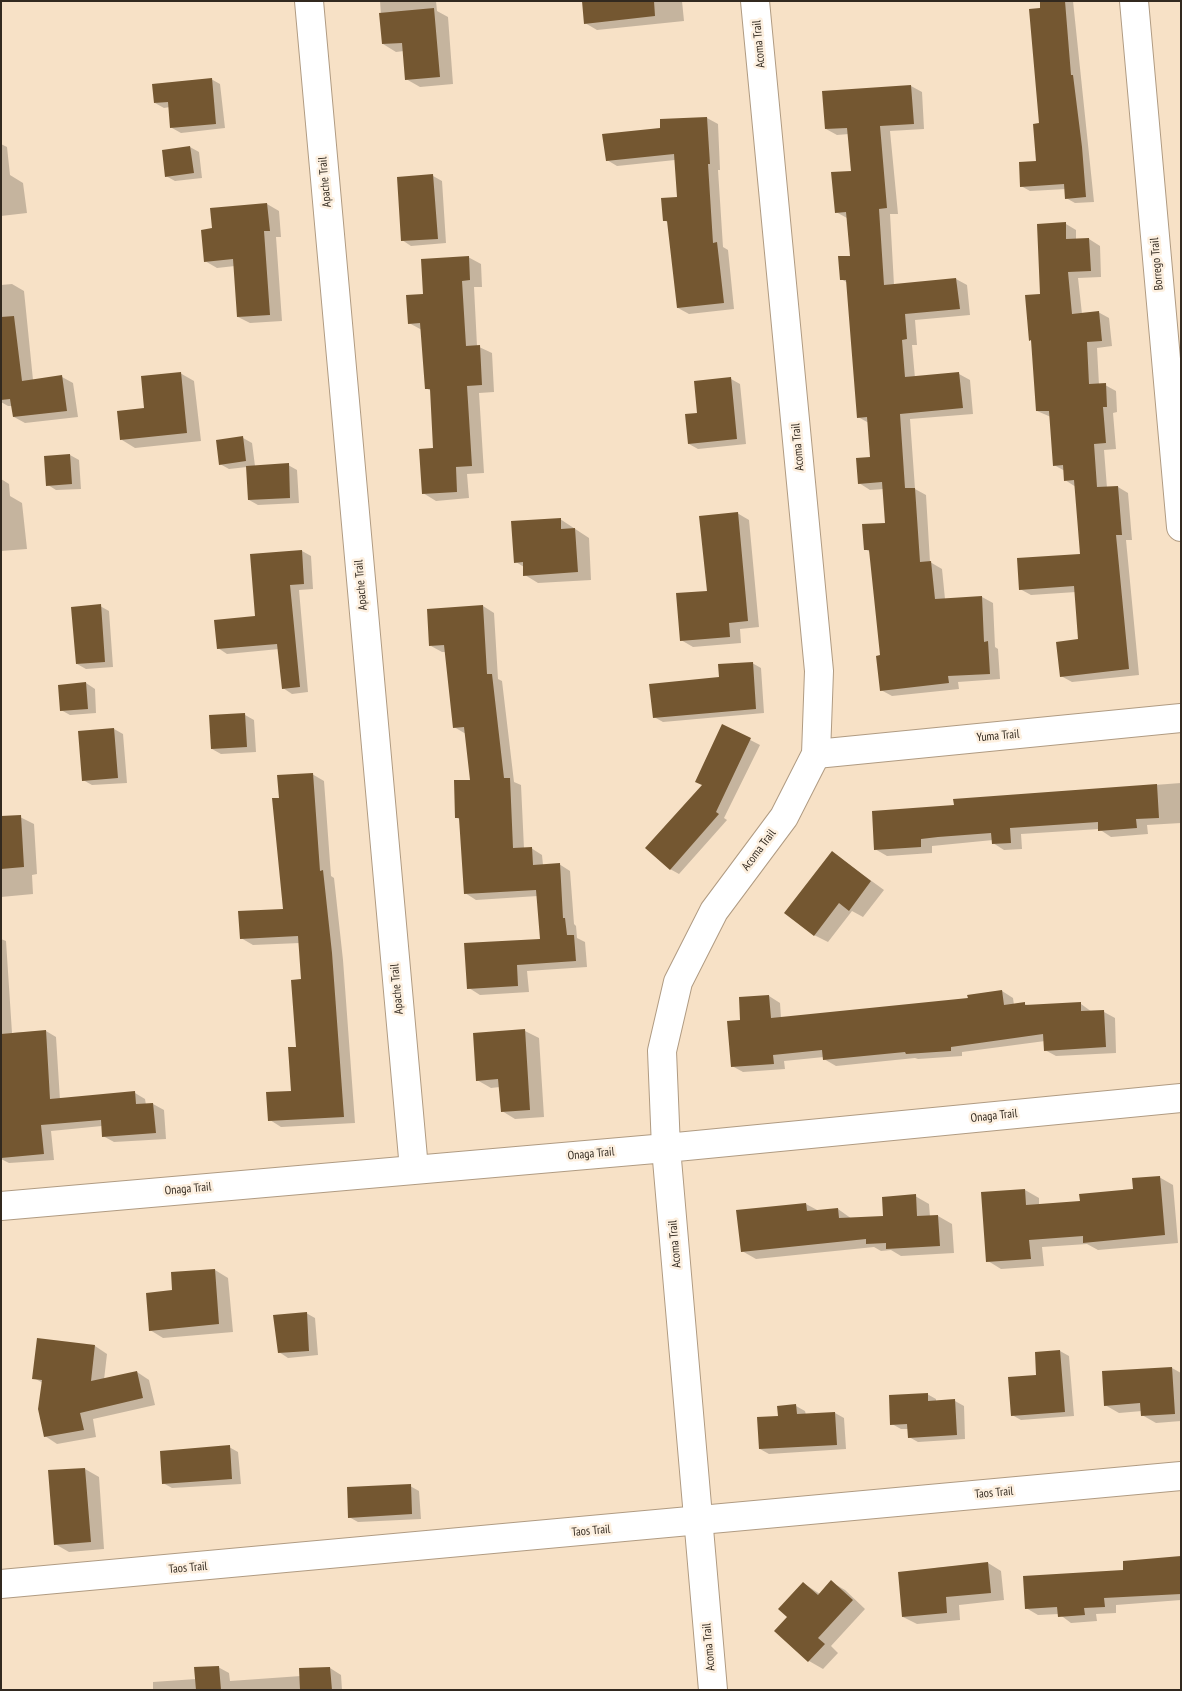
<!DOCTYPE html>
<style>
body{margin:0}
#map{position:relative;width:1182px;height:1691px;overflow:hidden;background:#f7e1c6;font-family:"PT Sans Narrow",sans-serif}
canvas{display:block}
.frame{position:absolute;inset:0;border:2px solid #32291f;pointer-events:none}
</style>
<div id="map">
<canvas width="1182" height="1691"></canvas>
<div class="frame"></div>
</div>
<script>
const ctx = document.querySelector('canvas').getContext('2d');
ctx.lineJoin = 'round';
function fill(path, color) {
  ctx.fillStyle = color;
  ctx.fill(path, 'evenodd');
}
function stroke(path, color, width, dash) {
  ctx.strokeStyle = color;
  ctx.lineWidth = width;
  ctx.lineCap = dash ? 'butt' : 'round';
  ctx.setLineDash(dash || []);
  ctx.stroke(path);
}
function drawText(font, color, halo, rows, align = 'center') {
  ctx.font = font + ' "PT Sans Narrow",sans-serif';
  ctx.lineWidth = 5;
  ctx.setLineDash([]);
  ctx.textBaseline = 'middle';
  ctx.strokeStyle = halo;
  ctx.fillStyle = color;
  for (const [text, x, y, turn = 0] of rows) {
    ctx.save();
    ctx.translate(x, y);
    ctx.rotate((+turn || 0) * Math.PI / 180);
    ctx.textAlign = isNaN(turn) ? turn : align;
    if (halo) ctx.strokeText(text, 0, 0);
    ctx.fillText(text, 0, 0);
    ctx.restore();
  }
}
const shadow = new Path2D(`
 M380,1H436L437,11L448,17L453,84L420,87L406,79L404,51L396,52L383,44Z
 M583,1H682L684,21L597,30L585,23Z
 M1041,1H1073L1094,202L1075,203L1066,198V189L1030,191L1021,186L1038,162L1040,125Z
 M211,79L220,84L225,128L181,133L172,128L170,107L164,108L155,103Z
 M911,86L922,92L924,129L890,131L898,214H890L894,285L956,279L967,285L970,315L915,320L917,345H912L915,378L959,374L970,380L973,414L910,419L915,489L926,495L930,562L942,569L945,599L982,597L993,603L995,647L998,649L1000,679L958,682L959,689L892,696L881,690V656L870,552L865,549L886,524L884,489L870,490L859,483L871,458L869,423L858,417L848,283L841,279L851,257L847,218L836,212L852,172L849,134L837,135L826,129Z
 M707,118L718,124L720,170H718L723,247L728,250L734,309L689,314L678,308L669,223L664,220L678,198L675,160L617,166L607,160L661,129Z
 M1,144L7,147L10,175L23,183L27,213L1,216Z
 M190,147L199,152L202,178L175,181L166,176Z
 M433,176L442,181L446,243L411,246L402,240Z
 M267,204L279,211L281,237H276L282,321L250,323L238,317L235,266L217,268L205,261L213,229Z
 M1066,224L1076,230V240L1089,239L1100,246L1101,277L1078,278L1082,314L1098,312L1109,318L1112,346L1097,348L1099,385H1105L1116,391L1117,412L1113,413L1116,449L1104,450L1107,488L1118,487L1128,493L1132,540H1126L1139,675L1072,682L1061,676L1079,640L1076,592L1031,595L1020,589L1081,556L1076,487L1065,480V471L1054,465L1051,417L1037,411L1033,341L1030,340L1041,295Z
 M468,257L481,264L482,287H474L477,346L492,353L494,392L479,393L484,473L467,474L469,498L436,501L423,493L434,450L431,391L426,388L422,330L409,323L425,295Z
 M12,284L24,291L33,380L62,377L73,383L78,417L25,423L14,417L12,406H8L1,402V285Z
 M180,373L194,381L201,441L135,448L122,440L146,409Z
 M731,379L740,384L746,444L698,449L689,444L699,414Z
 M243,438L252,443L255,466L288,465L297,470L299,503L258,505L249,500L247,467L229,469L220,464Z
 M70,455L79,460L81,489L56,490L48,485L46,457Z
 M1,479L9,484L10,496L22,503L27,549L1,551Z
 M737,513L749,520L759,627L740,629L741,643L693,647L681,640L709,592Z
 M560,519L589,538L591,580L538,583L525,575L524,567L516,562Z
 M302,551L311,556L313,589L299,590L308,692L292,694L283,688L279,649L227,654L218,648L256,617Z
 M100,606L109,611L113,667L86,669L77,664Z
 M483,606L494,613L498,679L502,681L514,782L521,785L524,849L531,848L542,855L543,865L559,864L570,871L574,924L576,926L577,938L585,942L587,967L527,971L529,992L480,995L469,988L541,940L538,896L476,900L465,893L460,820L456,817L472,781L466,734L454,727L446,652H442L431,646Z
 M752,663L761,668L764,713L663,722L654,717L720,679Z
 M86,683L95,689L96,713L70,715L61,710Z
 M245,715L254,720L256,752L221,754L212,749Z
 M723,726L760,745L724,818L727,820L679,874L670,869L703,785Z
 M114,729L123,734L127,783L92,785L83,780L80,732Z
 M312,774L324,781L331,876L334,878L343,960L355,1123L281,1127L270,1120L292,1092L302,980L300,943L253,945L241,938L285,910L280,799Z
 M1181,783V823L1147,825L1148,834L1111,837L1099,829L1021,834L1022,849L1004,850L993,843V840L932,846V853L887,856L875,849L955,806V800Z
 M20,817L34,824L37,874L32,875L33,894L1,897V818Z
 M833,853L884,890L863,917L852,911L828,942L814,935Z
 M1,939L6,941L12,1033L46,1031L56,1037L60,1100L135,1093L145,1099L146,1105L153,1104L164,1110L166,1139L114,1142L103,1136L102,1126L51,1131L54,1160L9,1163L1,1159Z
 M1002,991L1013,998L1014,1005L1024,1004L1030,1006L1081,1004L1092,1012H1104L1115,1018L1116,1053L1056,1056L1045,1050V1041L962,1052V1056L918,1059L915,1058L836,1066L824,1059V1057L784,1061L785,1069L743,1072L732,1066L742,1021L769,996L780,1003L781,1018L969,999Z
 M525,1031L539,1038L544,1117L515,1119L502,1111L500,1087L491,1088L477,1080L474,1034Z
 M1159,1177L1173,1185L1178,1243L1098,1250L1087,1244L1042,1247L1044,1266L1001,1269L988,1261L1025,1190L1039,1198V1205L1081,1202L1135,1190Z
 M915,1196L929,1204L930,1217L938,1216L952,1224L954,1253L901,1256L891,1250L881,1251L874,1247L756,1259L742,1251L738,1211L806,1204L819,1211L838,1209L852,1219L885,1217Z
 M215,1270L228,1278L233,1332L163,1338L150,1330L174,1291Z
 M306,1313L315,1318L318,1355L288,1358L279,1352Z
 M38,1340L95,1346L107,1354L104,1380L137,1372L149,1380L155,1405L93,1419L96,1437L57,1444L45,1436L43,1383L34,1378Z
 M1060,1351L1069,1356L1074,1416L1021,1420L1012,1415L1038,1376Z
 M1172,1368L1181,1373V1421L1156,1423L1142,1415V1411L1119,1413L1105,1405Z
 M927,1394L936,1399V1402L955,1401L964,1406L965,1439L918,1442L909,1437V1429H901L892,1424Z
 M796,1406L805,1411L806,1415L835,1413L844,1418L846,1449L769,1454L760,1449L779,1417Z
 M229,1447L238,1452L241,1484L172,1488L163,1483Z
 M85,1469L99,1477L104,1549L69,1552L55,1544Z
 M410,1486L419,1491L421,1519L358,1522L349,1517Z
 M1181,1558V1600L1116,1605V1613L1096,1614L1097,1621L1071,1623L1059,1614L1038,1615L1026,1608Z
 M988,1563L1001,1571L1004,1600L959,1605L960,1620L917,1624L903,1617L935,1568Z
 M831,1582L845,1590L865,1609L831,1646L838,1653L823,1669L809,1661L776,1631L789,1617L803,1583L820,1594Z
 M218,1667L229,1673L230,1681L301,1676L330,1668L341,1675L342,1690H153V1682L196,1679Z`);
const building = new Path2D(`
 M582,1H654L655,16L584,24Z
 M1040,1H1065L1071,75H1073L1082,147L1086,197L1065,199L1064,184L1020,187L1019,162L1036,161L1033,124L1039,123L1029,9L1040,8Z
 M434,8L440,77L405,80L402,43L382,44L379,13Z
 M212,78L216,124L170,128L168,102L154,103L152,84Z
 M911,85L914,124L880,126L887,208L879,209L884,285L956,278L960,309L905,314L907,339L902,340L905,377L959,372L963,408L900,414L905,488H915L920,562L931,561L935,599L982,596L984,642L988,641L990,674L948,676L949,683L880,691L876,656L880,655L869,550H864L862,524L885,523L882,482L858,484L856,458L870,457L867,417L857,418L846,280H840L838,256H850L846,212L835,213L831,172L851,171L847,128L825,129L822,91Z
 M707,117L710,164H708L713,243L717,242L724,303L677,308L667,221H663L661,198L677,197L674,154L606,161L602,134L660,128V119Z
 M190,146L194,173L165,177L162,150Z
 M433,174L438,239L401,241L397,177Z
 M267,203L270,231H264L270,315L237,317L233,259L204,262L201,230L212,228L210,208Z
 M1066,222V239L1089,238L1091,271L1068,272L1072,314L1099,311L1102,341L1087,342L1089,384L1106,383L1107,407H1103L1106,443L1094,444L1097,487L1118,486L1122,535H1116L1129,669L1060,677L1056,642L1078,639L1074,586L1019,590L1017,558L1080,554L1074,480L1064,481L1063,465L1053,466L1049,411H1036L1031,340L1029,341L1025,295L1040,294L1037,224Z
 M469,256L470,280L462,281L466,346L480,345L482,385L467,386L472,466L456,467L457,492L422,494L419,449L433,448L430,389H425L420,323L408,324L406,295L423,294L421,259Z
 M14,316L22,381L62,375L67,411L13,417L10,399L1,400V317Z
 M181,372L187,433L120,440L117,411L144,408L141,376Z
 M731,377L737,439L688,444L685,414L697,413L694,381Z
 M243,436L246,461L219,465L216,440Z
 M70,454L72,484L46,486L44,456Z
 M289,463L290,498L248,500L246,466Z
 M738,512L748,621L729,623L730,637L680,641L676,593L707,591L699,516Z
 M561,518V529L575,528L578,572L523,576V562L514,563L511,521Z
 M302,550L304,584L290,585L300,687L282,689L277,644L217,649L214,620L255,616L250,554Z
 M101,604L105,662L76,664L71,607Z
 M483,605L487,674H492L504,778H510L513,848L532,847L533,865L560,863L563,918H565L567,935H574L576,961L517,965L518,986L467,989L464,943L540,939L536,890L464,894L459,818H455L454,780H470L464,727L453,728L444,645L429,646L427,609Z
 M753,662L756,709L653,718L649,684L719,677L718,664Z
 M86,682L88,709L60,711L58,685Z
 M245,713L247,747L211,749L209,715Z
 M722,724L751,738L716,812L719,814L670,870L645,848L702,785L695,782Z
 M114,728L118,778L82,781L78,731Z
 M313,773L320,871L323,870L332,953L344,1117L268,1121L266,1092L291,1091L288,1047H296L291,980L301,979L298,936L240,939L238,911L283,909L272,798H279L277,775Z
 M1157,784L1159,818L1136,819L1137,828L1098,831V822L1010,828L1011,843L992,844L991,833L938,837L921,839V847L874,850L872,811L954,805L953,799Z
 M21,815L24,867L1,869V816Z
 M832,851L871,881L849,911L839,903L814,936L784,913Z
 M1002,990L1004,1005L1025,1002V1005L1081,1002V1011L1104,1010L1106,1047L1044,1051L1043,1034L951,1047V1051L906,1054L905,1052L823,1060L822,1050L773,1055L774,1064L731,1067L727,1021L740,1020L739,997L769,995L771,1018L968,998L967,995Z
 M525,1029L530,1110L501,1112L498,1079L476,1081L473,1033Z
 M46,1030L50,1099L135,1091L136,1104L153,1103L156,1133L102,1137L101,1120L41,1125L44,1154L1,1158V1034Z
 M1160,1176L1165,1235L1083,1243V1236L1029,1240L1031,1259L986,1262L981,1192L1025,1189L1026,1205L1080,1201L1079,1194L1133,1189L1132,1178Z
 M916,1194L917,1216L938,1215L940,1246L886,1249V1243L866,1244V1239L741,1252L736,1210L806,1203L807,1211L838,1208L839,1218L883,1216L882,1197Z
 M215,1269L219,1324L149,1331L146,1293L172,1290L171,1272Z
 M307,1312L309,1351L278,1353L273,1315Z
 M37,1338L95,1345L91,1381L137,1371L143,1398L80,1413L84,1430L44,1437L38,1409L42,1380L32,1379Z
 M1060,1350L1065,1412L1011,1416L1008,1377L1036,1375L1035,1352Z
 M1172,1367L1175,1414L1141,1416L1140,1403L1104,1406L1102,1371Z
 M928,1393V1401L955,1399L957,1435L908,1438L907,1424L890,1425L889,1395Z
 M796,1404L797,1414L835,1412L837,1445L759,1449L757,1417L778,1416L777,1406Z
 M230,1445L232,1479L162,1484L160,1451Z
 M85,1468L91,1542L54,1545L48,1470Z
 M411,1484L412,1514L348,1518L347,1487Z
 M1181,1556V1594L1104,1598L1105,1607L1084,1608L1085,1615L1058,1617L1057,1607L1025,1609L1023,1576L1123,1570V1561Z
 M988,1562L991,1593L946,1597L947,1613L902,1617L898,1572Z
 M831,1580L853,1600L818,1638L825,1644L808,1662L774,1631L787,1617L778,1609L803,1582L818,1595Z
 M219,1666L221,1690H196L194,1667Z
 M330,1667L332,1690H300L299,1668Z`);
const minor = new Path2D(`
 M309,1L414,1169
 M1134,1L1181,527
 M816,754L1181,718
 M1,1584L1181,1476`);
const tertiary = new Path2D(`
 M1,1206L666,1148L1181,1098
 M713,1690L666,1148L662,1051L678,982L714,911L784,817L816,754L819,671L755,1`);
const streetNames = [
 ["Acoma Trail",759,44,-95],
 ["Apache Trail",325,182,-95],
 ["Borrego Trail",1157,264,-95],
 ["Acoma Trail",798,447,-95],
 ["Apache Trail",361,585,-95],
 ["Yuma Trail",998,736,-5],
 ["Acoma Trail",759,850,-53],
 ["Apache Trail",397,989,-95],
 ["Onaga Trail",994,1116,-6],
 ["Onaga Trail",591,1154,-5],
 ["Onaga Trail",188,1189,-5],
 ["Acoma Trail",675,1244,-95],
 ["Taos Trail",994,1493,-5],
 ["Taos Trail",591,1531,-5],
 ["Taos Trail",188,1568,-5],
 ["Acoma Trail",709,1647,-95]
];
fill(shadow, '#0003');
fill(building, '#745731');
stroke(minor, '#b09b82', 30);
stroke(tertiary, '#b09b82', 30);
stroke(minor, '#fff', 28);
stroke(tertiary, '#fff', 28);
drawText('12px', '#32291f', '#fdf0e0', streetNames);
</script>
